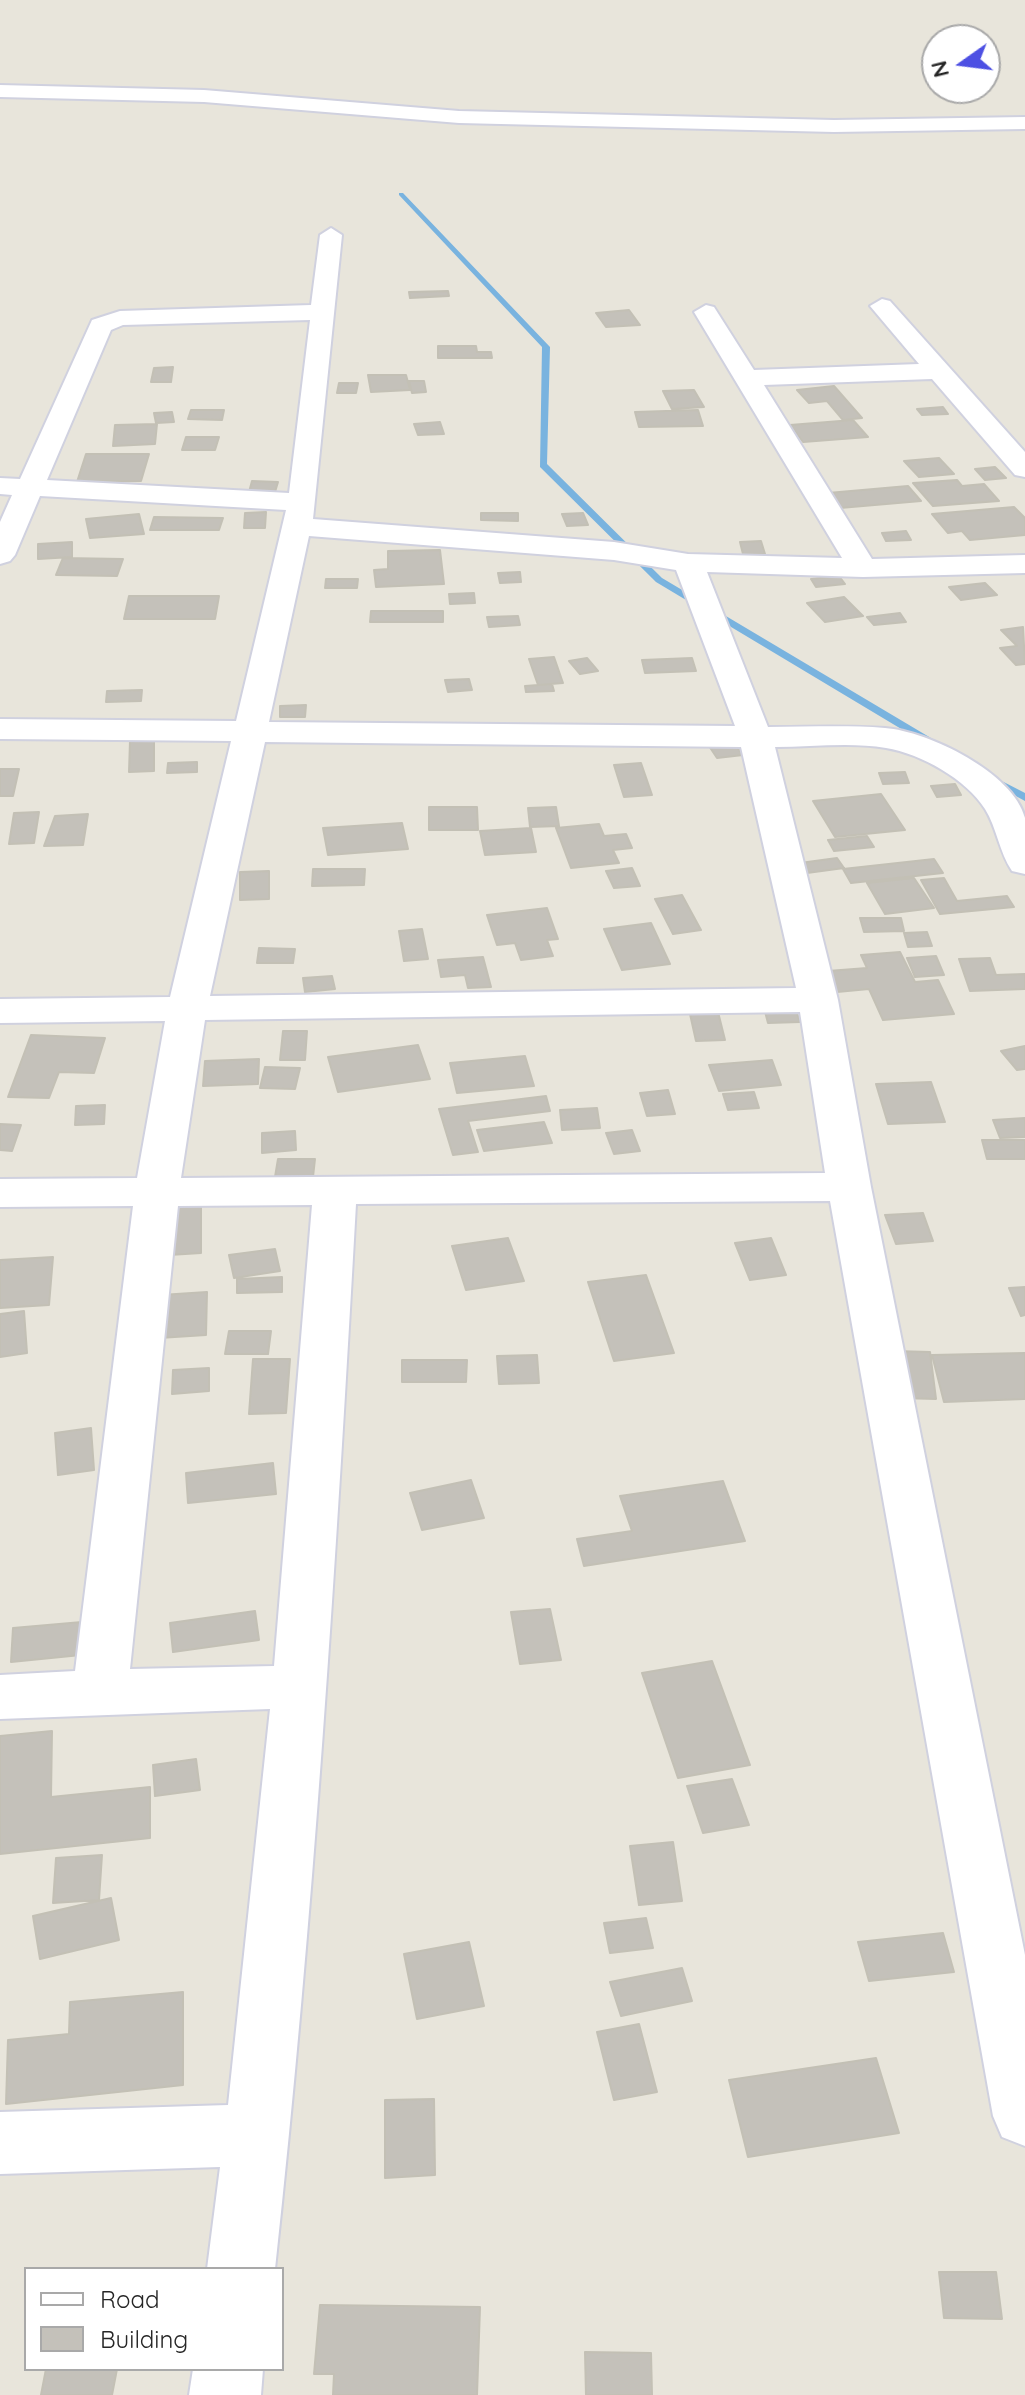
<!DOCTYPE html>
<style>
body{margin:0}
#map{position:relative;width:1025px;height:2395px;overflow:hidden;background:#e8e5db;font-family:Quicksand,sans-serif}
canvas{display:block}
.legend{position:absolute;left:24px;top:2267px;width:260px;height:104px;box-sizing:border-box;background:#fff;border:2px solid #a9a9a9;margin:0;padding:10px 14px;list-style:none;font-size:24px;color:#272727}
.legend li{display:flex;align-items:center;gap:16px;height:40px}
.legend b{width:40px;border:2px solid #a9a9a9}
.north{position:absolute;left:921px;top:24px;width:80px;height:80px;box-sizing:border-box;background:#fff;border:2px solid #a9a9a9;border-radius:50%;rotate:256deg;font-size:22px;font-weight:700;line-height:32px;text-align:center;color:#272727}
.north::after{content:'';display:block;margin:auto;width:28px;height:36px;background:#4d50e3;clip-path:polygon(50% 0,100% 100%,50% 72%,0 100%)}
</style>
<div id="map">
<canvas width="1025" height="2395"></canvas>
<ul class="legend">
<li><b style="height:10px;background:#fff"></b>Road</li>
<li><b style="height:22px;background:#c4c1ba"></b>Building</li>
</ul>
<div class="north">N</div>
</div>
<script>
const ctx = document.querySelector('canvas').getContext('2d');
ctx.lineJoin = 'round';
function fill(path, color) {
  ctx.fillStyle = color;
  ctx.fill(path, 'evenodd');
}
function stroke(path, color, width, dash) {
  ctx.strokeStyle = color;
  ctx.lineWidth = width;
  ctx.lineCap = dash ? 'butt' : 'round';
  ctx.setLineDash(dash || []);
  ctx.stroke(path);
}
const stream = new Path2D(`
 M399,193H403L550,347L547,464L662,578L941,744V748H933L656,582L540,467L542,347L399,195Z
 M992,776L1025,793V801L988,781L987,779Z`);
const building = new Path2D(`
 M448,291L449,296L410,298L409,292Z
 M629,310L640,325L606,327L596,313Z
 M438,346H476L477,352H491L492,358H438Z
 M173,367L171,382H151L154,368Z
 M368,375H406L410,390L371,392Z
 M409,381H424L426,392L412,393Z
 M339,383H358L356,393H337Z
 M834,386L862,418L843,420L827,401L809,403L797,390Z
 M694,390L704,407L672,409L663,391Z
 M943,407L948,414L922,415L917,409Z
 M191,410H224L222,420L188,419Z
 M698,410L703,426L639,427L635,412Z
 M172,412L174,422L156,423L154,413Z
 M853,420L868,437L803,442L790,425Z
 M440,422L444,434L418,435L414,424Z
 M157,424L155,444L113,446L115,425Z
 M186,437H219L215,450H182Z
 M86,454H149L141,481L77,482Z
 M939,458L954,474L919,477L904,461Z
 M995,467L1006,478L985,480L975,469Z
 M957,480L962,486L984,484L999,501L933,506L913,483Z
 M252,481L278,482L275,492H249Z
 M908,486L921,501L840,508L828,493Z
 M1014,507L1025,518V535L970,540L962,531L948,533L932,514Z
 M266,512L265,528H244L245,513Z
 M481,513H518V521L481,520Z
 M583,513L588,525L567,526L562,514Z
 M139,514L144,534L90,538L86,519Z
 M154,517L223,518L219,530H150Z
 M906,531L911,540L886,541L882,533Z
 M761,541L765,554H743L740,542Z
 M72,542V557L38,559V544Z
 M440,550L444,584L376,587L374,570L388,569V551Z
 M63,558L123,559L117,576L56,575Z
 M520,572L521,582L500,583L498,573Z
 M839,576L845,584L816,587L811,579Z
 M326,579H358L357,588H325Z
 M985,583L997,595L961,600L949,587Z
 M474,593L475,603L450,604L449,594Z
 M129,596H219L215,619H124Z
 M844,597L863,616L825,622L807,603Z
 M371,611H443V622H370Z
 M900,613L906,622L874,625L867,617Z
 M518,616L520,625L489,627L487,617Z
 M1023,627L1025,664L1016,665L1000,648L1017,646L1001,630Z
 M554,657L563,683L538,685L529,659Z
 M587,658L598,671L580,674L569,661Z
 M692,658L696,671L645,673L642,660Z
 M469,679L472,690L448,692L445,680Z
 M552,684L554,691L526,692L525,686Z
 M142,690L141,701L106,702L107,691Z
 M306,705L305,717H280V706Z
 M154,740V771L129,772L130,741Z
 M734,743L743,755L717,758L709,746Z
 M197,762V772L167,773L168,763Z
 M641,763L652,795L624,797L614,765Z
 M0,769H19L13,796H0Z
 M905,772L909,783L883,784L879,773Z
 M955,784L961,795L937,797L931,786Z
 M881,794L905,830L835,837L813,801Z
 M429,807H477L478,830H429Z
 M556,807L559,826L530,827L528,808Z
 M39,812L34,843L9,844L14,813Z
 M88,814L83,845L44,846L55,816Z
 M402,823L408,849L328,855L323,828Z
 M599,824L604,836L626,834L632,848L613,850L619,863L571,868L556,828Z
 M531,828L536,852L485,855L480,831Z
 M867,836L874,847L834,851L828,840Z
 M837,858L844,868L807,873L800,863Z
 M934,859L943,873L851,883L843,869Z
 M632,868L640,886L614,888L606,871Z
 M313,869H365L364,885L312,886Z
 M269,871V899L240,900V872Z
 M914,878L934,908L885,914L867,883Z
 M944,878L957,901L1007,896L1014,907L940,914L921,880Z
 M682,895L701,930L673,934L655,899Z
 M547,908L558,939L547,940L553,956L521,960L515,943L497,945L487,915Z
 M860,918H901L904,931L864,932Z
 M651,923L670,964L622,970L604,929Z
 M422,929L428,959L404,961L399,931Z
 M927,932L932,946L908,947L904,933Z
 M259,948L295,949L293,963H257Z
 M900,952L915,982L938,980L954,1014L883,1020L869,989L837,992L828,971L867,968L861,955Z
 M936,956L944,975L915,977L907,958Z
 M483,957L491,987L468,988L465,975L441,977L438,960Z
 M990,958L996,975L1025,974V989L970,991L959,959Z
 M332,976L335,989L305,992L303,978Z
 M795,1007L800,1022L768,1023L764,1008Z
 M718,1012L725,1040L696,1041L690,1014Z
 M283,1031H307L305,1060H280Z
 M31,1035L105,1038L94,1073L59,1072L49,1098L8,1097Z
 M418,1045L430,1079L338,1092L328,1057Z
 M1025,1046V1069L1017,1070L1001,1051Z
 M525,1056L534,1086L457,1093L450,1063Z
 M259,1059L258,1084L203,1086L205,1061Z
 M772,1060L781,1085L719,1091L709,1065Z
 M265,1067L300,1068L295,1089L260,1088Z
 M931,1082L945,1122L888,1124L876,1084Z
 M668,1090L675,1114L647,1116L640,1093Z
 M754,1092L759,1108L728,1110L723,1094Z
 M546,1096L550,1111L468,1121L478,1152L453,1155L439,1109Z
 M105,1105L104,1124L75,1125L76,1106Z
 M597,1108L600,1128L562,1130L560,1110Z
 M1025,1118V1137L1000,1138L993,1120Z
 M544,1122L552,1143L484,1151L477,1130Z
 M0,1124L21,1125L12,1151L0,1150Z
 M632,1130L640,1151L614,1154L606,1133Z
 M295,1131L296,1150L262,1153V1133Z
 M982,1140H1025V1159H987Z
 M278,1159H315L313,1177H275Z
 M201,1204V1253L169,1255V1206Z
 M923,1213L933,1241L896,1244L885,1215Z
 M508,1238L524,1281L466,1290L452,1246Z
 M771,1238L786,1275L750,1280L735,1243Z
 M275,1249L280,1271L234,1278L229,1255Z
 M53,1257L49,1305L0,1308V1260Z
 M646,1275L674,1353L614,1361L588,1282Z
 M282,1277V1292L237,1293V1279Z
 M1025,1287V1315L1021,1316L1009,1288Z
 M207,1292L206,1335L159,1338L161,1295Z
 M24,1311L27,1353L0,1357V1314Z
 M229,1331H271L268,1354H225Z
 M894,1351L930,1352L936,1399L900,1398Z
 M1025,1353V1399L944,1402L932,1355Z
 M537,1355L539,1383L499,1384L497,1356Z
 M253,1359H290L286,1413L249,1414Z
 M402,1360H467L466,1382H402Z
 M209,1368V1391L172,1394L173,1370Z
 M91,1428L94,1470L58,1475L55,1433Z
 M273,1463L276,1494L188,1503L186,1473Z
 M471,1480L484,1518L422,1530L410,1493Z
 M723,1481L745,1541L584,1566L577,1539L632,1531L620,1496Z
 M550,1609L561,1660L520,1664L511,1612Z
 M255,1611L259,1640L173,1652L170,1623Z
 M82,1622L81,1655L11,1662L13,1628Z
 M712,1661L750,1765L678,1778L642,1673Z
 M52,1731L51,1797L150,1787V1838L0,1854V1736Z
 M196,1759L200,1790L155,1796L153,1765Z
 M732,1779L749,1825L703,1833L687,1786Z
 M673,1842L682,1901L639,1905L630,1846Z
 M102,1855L99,1900L53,1903L56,1858Z
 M111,1898L119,1940L40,1959L33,1916Z
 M646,1918L653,1948L610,1953L604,1923Z
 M943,1933L954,1972L869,1981L858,1942Z
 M469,1942L484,2006L417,2019L404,1954Z
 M682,1968L692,2001L621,2016L610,1982Z
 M183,1992V2085L6,2104L8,2040L69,2034L70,2002Z
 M639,2024L657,2092L614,2100L597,2032Z
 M876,2058L899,2133L748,2157L729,2080Z
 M434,2099L435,2175L385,2178V2100Z
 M939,2272H996L1002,2319L944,2318Z
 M320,2305L480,2307L477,2395H333L334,2374H314Z
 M585,2352L651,2353L652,2395H586Z
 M46,2369H117L112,2395H41Z`);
const street = new Path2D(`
 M0,85L204,90L459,111L834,120L1025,117V129L834,132L459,123L204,102L0,97Z
 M331,228L342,235L313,519L614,542L688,554L842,558L694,312L706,305L714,307L754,370L919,364L870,306L882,299L890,301L1025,452V477L1015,475L932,379L764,385L872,559L1025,555V573L863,577L707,572L768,727C807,727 847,725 885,728C928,731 1014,773 1025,818C1025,835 1025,857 1025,874L1012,871C999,852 997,828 985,809C966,779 921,754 886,748C851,742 811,747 775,747L838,1000L871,1187L1025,1955V2146L1002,2137L993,2116L830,1201L356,1204C336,1561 314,1914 275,2269H207L220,2167L0,2174V2112L228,2105L270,1709L0,1719V1675L75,1671L133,1206L0,1207V1179L137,1178L165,1021L0,1023V999L170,997L231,741L0,739V719L236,721L286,510L40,496L15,555L10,561L0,564V522L12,495L0,494V478L20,479L92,320L120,311L311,305L320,235ZM310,320L289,493L47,480L111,330L123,325ZM309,536L614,560L676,570L735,726L269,722ZM265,742L741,747L796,988L210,996ZM800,1012L825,1173L181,1178L205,1020ZM312,1205L274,1666L130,1669L178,1206Z
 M193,2369H263L261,2395H189Z`);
fill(stream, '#79b3df');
fill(building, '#c4c1ba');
stroke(building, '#c3c0b5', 2);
stroke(street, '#d0d1df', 4);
fill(street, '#fff');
</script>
